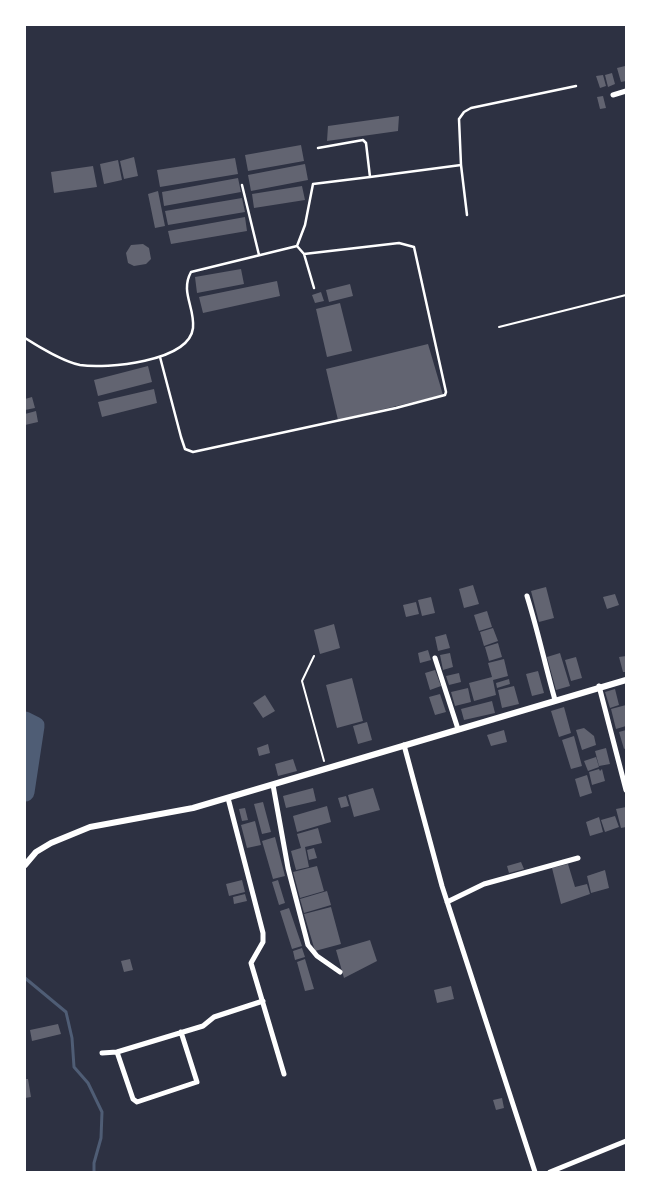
<!DOCTYPE html>
<style>
body{margin:0}
#map{position:relative;width:651px;height:1197px;overflow:hidden;background:#2d3142;font-family:Karla,sans-serif}
canvas{display:block}
.frame{position:absolute;inset:0;border:26px solid #fff;pointer-events:none}
</style>
<div id="map">
<canvas width="651" height="1197"></canvas>
<div class="frame"></div>
</div>
<script>
const ctx = document.querySelector('canvas').getContext('2d');
ctx.lineJoin = 'round';
function stroke(path, color, width, dash) {
  ctx.strokeStyle = color;
  ctx.lineWidth = width;
  ctx.lineCap = dash ? 'butt' : 'round';
  ctx.setLineDash(dash || []);
  ctx.stroke(path);
}
function fill(path, color) {
  ctx.fillStyle = color;
  ctx.fill(path, 'evenodd');
}
const stream = new Path2D(`
 M25,978L66,1012L72,1038L74,1067L88,1083L102,1112L101,1138L94,1163V1172`);
const river = new Path2D(`
 M25,721L35,726L25,792`);
const building = new Path2D(`
 M625,66L626,81L621,82L617,68Z
 M612,73L615,84L608,87L605,75Z
 M603,75L606,86L600,88L596,76Z
 M603,96L606,108L600,109L597,97Z
 M399,116L398,131L327,141L328,126Z
 M301,145L304,161L248,171L245,155Z
 M134,157L138,176L124,179L120,161Z
 M235,158L238,174L160,187L157,170Z
 M118,160L122,180L104,184L100,164Z
 M305,164L308,180L251,191L248,175Z
 M93,166L97,187L54,193L51,172Z
 M238,178L241,192L164,206L162,192Z
 M302,186L305,200L254,208L252,194Z
 M158,191L165,226L155,228L148,194Z
 M242,198L245,212L168,225L165,211Z
 M245,217L247,231L171,244L168,231Z
 M143,244L149,248L151,259L146,264L134,266L128,263L126,253L131,245Z
 M241,269L244,284L197,293L195,277Z
 M277,281L280,296L203,313L199,297Z
 M350,284L353,296L329,302L326,290Z
 M321,292L324,301L315,303L312,295Z
 M340,303L352,351L327,357L316,309Z
 M428,344L443,395L338,420L326,369Z
 M148,366L152,382L98,396L94,380Z
 M154,389L157,403L102,417L98,402Z
 M32,397L35,408L25,410V399Z
 M36,411L38,422L25,425V414Z
 M473,585L479,604L464,608L459,589Z
 M546,587L554,618L539,622L531,591Z
 M615,594L619,605L607,609L603,597Z
 M431,597L435,613L422,616L418,600Z
 M416,602L419,614L406,617L403,605Z
 M487,611L492,627L479,631L474,615Z
 M334,624L340,648L320,654L314,630Z
 M493,628L498,641L484,646L480,632Z
 M446,634L450,648L438,651L435,637Z
 M498,643L502,657L489,661L485,647Z
 M428,650L431,660L420,663L418,653Z
 M450,653L453,667L443,670L440,655Z
 M560,653L570,686L556,690L547,657Z
 M626,656V672H623L619,657Z
 M576,657L582,678L571,681L565,660Z
 M504,659L508,676L493,680L496,695L474,701L469,683L492,677L488,663Z
 M435,670L441,686L430,690L425,673Z
 M538,671L544,693L532,696L526,674Z
 M459,673L461,682L449,685L446,676Z
 M352,678L363,721L337,728L326,685Z
 M509,679L510,684L497,688L496,683Z
 M514,686L519,704L502,708L498,690Z
 M468,688L471,702L455,706L451,692Z
 M615,689L619,705L610,708L605,692Z
 M440,694L446,712L435,715L429,697Z
 M265,695L275,711L263,718L253,703Z
 M492,701L495,713L464,720L461,709Z
 M626,705V726L616,729L611,709Z
 M564,707L571,733L559,737L551,711Z
 M367,722L372,740L358,744L353,726Z
 M584,728L594,736L596,745L582,750L576,730Z
 M504,730L507,742L491,746L487,735Z
 M626,730V748L624,749L619,732Z
 M574,736L582,766L571,769L562,740Z
 M268,744L270,753L259,756L257,748Z
 M606,748L610,764L599,766L595,751Z
 M596,757L599,767L588,771L584,761Z
 M293,759L297,771L278,776L275,764Z
 M599,769L600,771L602,769L605,781L592,785L589,772Z
 M587,775L592,793L580,797L575,779Z
 M313,788L316,801L286,808L283,796Z
 M373,788L380,810L354,817L348,795Z
 M346,796L349,806L341,808L338,798Z
 M263,802L271,832L262,834L254,804Z
 M327,806L331,822L297,832L293,816Z
 M626,807V827L621,828L616,809Z
 M245,808L248,820L242,821L239,809Z
 M615,816L619,827L605,832L601,820Z
 M599,817L603,832L590,836L586,822Z
 M255,821L261,845L247,848L241,825Z
 M318,828L322,843L305,847L309,867L296,870L291,851L301,848L297,834Z
 M275,837L285,876L273,879L262,841Z
 M314,848L317,858L309,860L307,850Z
 M521,862L524,869L509,873L507,866Z
 M568,864L575,887L587,884L590,894L561,904L552,868Z
 M317,866L324,891L300,898L293,872Z
 M605,870L609,888L591,893L587,876Z
 M242,880L245,892L229,896L226,884Z
 M278,880L285,903L279,905L272,882Z
 M327,891L331,905L304,913L300,899Z
 M245,894L247,901L234,904L233,897Z
 M331,907L341,944L315,951L304,914Z
 M289,908L302,946L292,949L280,911Z
 M370,940L377,961L344,978L336,950Z
 M302,948L305,957L295,960L293,951Z
 M130,959L133,970L124,972L121,961Z
 M305,959L314,989L305,991L297,962Z
 M451,986L454,999L437,1003L434,990Z
 M58,1024L61,1034L32,1041L30,1030Z
 M25,1079H28L31,1097L25,1098Z
 M502,1098L504,1108L496,1110L493,1100Z`);
const path = new Path2D(`
 M499,327L626,295
 M314,656L302,681L324,761`);
const service = new Path2D(`
 M461,165L459,119L464,112L471,108L576,86
 M370,177L461,165L467,215
 M242,185L259,255
 M304,254L314,288
 M25,338C39,347 65,362 80,365C106,369 189,362 193,328C195,307 180,292 191,272L297,246L305,225L313,184L370,177L366,143L363,140L318,148
 M160,357L181,437L185,449L193,452L396,408L445,395L446,392L414,247L399,243L304,254L297,246`);
const minor = new Path2D(`
 M613,95L626,91
 M527,596C538,631 545,665 555,700
 M435,658L458,729
 M599,686L626,790
 M404,745L442,886L535,1172
 M273,785L288,868L308,945L317,956L340,972
 M228,798L263,933V942L251,963L284,1074
 M447,902L484,884L578,858
 M117,1052L133,1099L137,1102L197,1082L181,1032
 M102,1053L117,1052L203,1026L214,1017L263,1001
 M550,1172L626,1141`);
const tertiary = new Path2D(`
 M25,865L36,852L51,843L90,827L193,808L626,680`);
stroke(stream, '#4f5d75', 3);
stroke(river, '#4f5d75', 19);
fill(building, '#626471');
stroke(path, '#fff', 2);
stroke(service, '#fff', 2.5);
stroke(minor, '#fff', 5);
stroke(tertiary, '#fff', 6);
</script>
